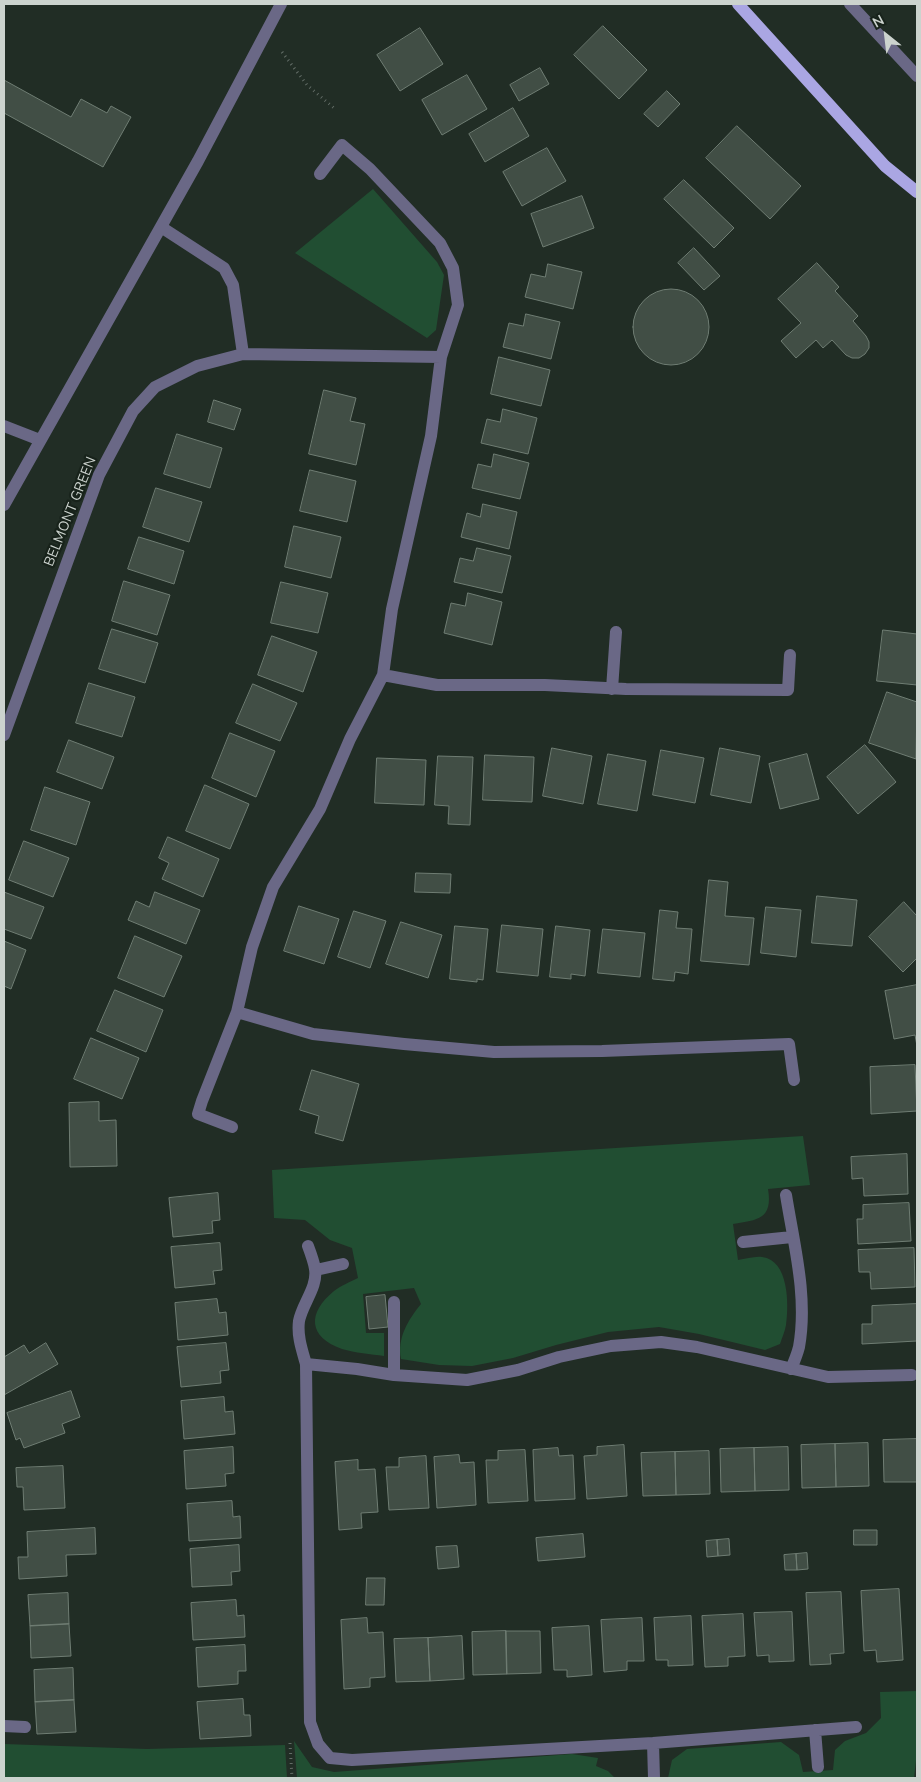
<!DOCTYPE html>
<style>
body{margin:0}
#map{position:relative;width:921px;height:1782px;overflow:hidden;background:#212d25;font-family:"Nunito Sans",sans-serif}
canvas{display:block}
.frame{position:absolute;inset:0;border:5px solid #ccd3ce;pointer-events:none}
.north{position:absolute;left:861px;top:10px;width:50px;height:50px;-webkit-text-stroke:4px #18231b;paint-order:stroke;rotate:331deg;font-size:14px;font-weight:700;line-height:20px;text-align:center;color:#ccd3ce}
.north::after{content:'';display:block;margin:auto;width:18px;height:22px;background:#ccd3ce;clip-path:polygon(50% 0,100% 100%,50% 72%,0 100%)}
</style>
<div id="map">
<canvas width="921" height="1782"></canvas>
<div class="frame"></div>
<div class="north">N</div>
</div>
<script>
const ctx = document.querySelector('canvas').getContext('2d');
ctx.lineJoin = 'round';
function fill(path, color) {
  ctx.fillStyle = color;
  ctx.fill(path, 'evenodd');
}
function stroke(path, color, width, dash) {
  ctx.strokeStyle = color;
  ctx.lineWidth = width;
  ctx.lineCap = dash ? 'butt' : 'round';
  ctx.setLineDash(dash || []);
  ctx.stroke(path);
}
function drawText(font, color, halo, rows, align = 'center') {
  ctx.font = font + ' "Nunito Sans",sans-serif';
  ctx.lineWidth = 4.5;
  ctx.setLineDash([]);
  ctx.textBaseline = 'middle';
  ctx.strokeStyle = halo;
  ctx.fillStyle = color;
  for (const [text, x, y, turn = 0] of rows) {
    ctx.save();
    ctx.translate(x, y);
    ctx.rotate((+turn || 0) * Math.PI / 180);
    ctx.textAlign = isNaN(turn) ? turn : align;
    if (halo) ctx.strokeText(text, 0, 0);
    ctx.fillText(text, 0, 0);
    ctx.restore();
  }
}
const green = new Path2D(`
 M373,189L437,262L444,275L436,330L427,338L295,253Z
 M803,1136L810,1185L768,1189C773,1219 758,1220 733,1224L738,1260C746,1259 755,1256 762,1257C789,1260 789,1305 786,1325C785,1331 782,1338 780,1344L765,1350L699,1334L659,1327L608,1332L556,1345L513,1358L472,1366L439,1365L401,1359C397,1338 408,1320 421,1304L414,1288L363,1294L366,1333H384V1356C371,1354 355,1353 342,1349C308,1337 307,1313 334,1291C340,1286 350,1282 358,1278L352,1248L330,1240L305,1220L274,1218L272,1170Z
 M917,1691V1752L914,1778H668L672,1760L687,1749L781,1742L799,1755L803,1772L833,1770L835,1750L845,1741L866,1733L881,1718L880,1692Z
 M294,1741L312,1767L334,1772L572,1754L598,1758L596,1766L608,1771L615,1778H297Z
 M4,1744L147,1749L285,1745L287,1778H4Z`);
const building = new Path2D(`
 M603,26L647,70L619,99L574,55Z
 M420,28L443,64L400,91L377,55Z
 M540,68L549,84L519,101L510,85Z
 M467,75L487,109L442,135L422,100Z
 M4,80L71,117L81,99L107,113L111,106L131,117L103,167L4,113Z
 M667,91L680,104L658,127L644,114Z
 M513,108L529,136L485,162L469,134Z
 M737,126L801,186L770,219L706,158Z
 M547,148L566,181L522,206L503,172Z
 M684,180L734,228L714,248L664,199Z
 M582,196L594,228L543,247L531,214Z
 M694,248L720,276L704,290L678,263Z
 M817,263L839,287L835,291L858,316L853,321L866,336L869,342V348L865,354L859,358H852L846,355L832,340L823,348L816,340L796,358L781,341L801,323L778,299Z
 M548,264L582,272L573,309L525,297L531,274L545,277Z
 M633 327a38 38 0 1 1 76 0a38 38 0 1 1-76 0Z
 M526,314L560,322L551,359L503,347L509,323L523,326Z
 M499,357L550,370L541,406L491,394Z
 M324,390L356,398L350,421L365,424L356,465L309,454Z
 M214,400L241,409L234,430L208,422Z
 M503,409L537,418L528,454L481,443L487,419L500,422Z
 M177,434L222,448L210,488L164,474Z
 M494,454L529,463L520,499L472,488L478,464L491,467Z
 M310,470L356,481L347,522L300,511Z
 M156,488L202,502L189,542L143,527Z
 M483,504L517,512L509,549L461,537L467,513L480,517Z
 M294,526L341,537L331,578L285,567Z
 M139,537L184,551L174,584L128,569Z
 M477,548L511,556L502,593L454,582L460,558L473,561Z
 M124,581L170,595L157,635L112,621Z
 M281,582L328,593L318,633L271,623Z
 M468,593L502,602L492,645L444,633L451,603L465,606Z
 M112,629L158,643L145,683L99,669Z
 M883,630L917,634V685L877,681Z
 M272,636L317,652L303,692L258,675Z
 M89,683L135,697L122,737L76,723Z
 M253,684L297,703L280,741L236,723Z
 M887,692L917,702L916,759L869,743Z
 M230,733L275,751L256,797L212,778Z
 M69,740L114,757L102,789L57,772Z
 M865,745L896,782L858,814L827,777Z
 M552,748L592,756L583,804L543,796Z
 M720,748L760,756L751,803L711,795Z
 M661,750L704,758L695,803L653,795Z
 M608,754L646,761L637,811L598,804Z
 M807,754L819,799L780,809L769,764Z
 M485,755L534,757L532,802L483,800Z
 M438,756L473,757L470,825L448,824L449,806L435,805Z
 M377,758L426,760L424,805L375,803Z
 M205,785L249,804L230,849L186,831Z
 M45,787L90,802L76,845L31,830Z
 M168,837L219,859L203,897L162,879L169,863L159,858Z
 M24,841L69,858L53,897L9,880Z
 M416,873L451,874L450,893L415,892Z
 M709,880L728,882L725,916L754,918L749,965L701,961Z
 M4,892L44,907L31,939L4,929Z
 M155,892L200,910L186,944L128,920L136,901L149,907Z
 M817,896L857,900L852,946L812,943Z
 M904,902L917,916V958L903,972L869,937Z
 M299,906L339,919L324,964L284,951Z
 M766,907L801,910L796,957L761,953Z
 M660,910L678,912L676,928L692,929L688,974L675,972L674,981L653,979Z
 M354,911L386,921L370,968L338,957Z
 M401,922L442,935L428,978L386,964Z
 M502,925L543,929L538,976L497,972Z
 M455,926L488,929L483,980L477,979V982L450,979Z
 M556,926L590,930L585,976L571,974V979L550,977Z
 M603,929L645,933L640,977L598,973Z
 M135,936L182,956L164,997L118,978Z
 M4,941L26,950L11,989L4,986Z
 M917,985V1046L915,1035L894,1039L885,991Z
 M115,990L163,1010L146,1052L97,1031Z
 M91,1038L139,1058L122,1099L74,1079Z
 M915,1065L917,1111L871,1114L870,1067Z
 M312,1070L359,1084L343,1141L315,1133L319,1116L300,1110Z
 M99,1102V1121L116,1120L117,1166L70,1167L69,1103Z
 M907,1154L908,1194L864,1196L863,1178L852,1179L851,1157Z
 M218,1193L220,1220L212,1221L213,1233L173,1237L169,1198Z
 M909,1203L911,1241L858,1244L857,1219H863V1205Z
 M220,1243L222,1270L213,1271L215,1284L175,1288L171,1247Z
 M914,1248L915,1287L871,1289L870,1272H859L858,1250Z
 M385,1295L388,1327L369,1329L366,1297Z
 M217,1299L219,1313L226,1312L228,1335L178,1340L175,1303Z
 M917,1304V1341L862,1344V1324H872V1306Z
 M46,1343L58,1364L4,1395V1357L24,1345L29,1353Z
 M226,1343L229,1370L220,1371L221,1383L181,1387L177,1347Z
 M71,1391L80,1417L62,1424L65,1433L24,1448L20,1438L16,1440L7,1413Z
 M224,1397L225,1412L233,1411L235,1434L184,1439L181,1401Z
 M917,1439V1482H884L883,1440Z
 M868,1443L869,1486L836,1487L835,1444Z
 M835,1444L836,1487L802,1488L801,1445Z
 M624,1445L627,1496L587,1499L584,1456L597,1455V1447Z
 M233,1447L234,1473L225,1474L226,1486L186,1489L184,1451Z
 M788,1447L789,1490L755,1491L754,1448Z
 M558,1448L559,1456L573,1455L575,1499L535,1501L533,1450Z
 M754,1448L755,1491L721,1492L720,1449Z
 M525,1450L528,1501L488,1503L486,1460H498V1451Z
 M709,1451L710,1494L676,1495L675,1452Z
 M675,1452L676,1495L643,1496L641,1453Z
 M459,1455L460,1463L474,1462L476,1505L437,1508L434,1457Z
 M426,1456L429,1508L389,1510L386,1467H399V1458Z
 M358,1460V1470L375,1469L378,1512L361,1513L362,1528L339,1530L335,1462Z
 M63,1466L65,1508L24,1510L23,1487H17L16,1468Z
 M232,1501L233,1517L240,1516L241,1538L189,1541L187,1504Z
 M95,1528L96,1554L66,1555L67,1576L19,1579L18,1557H28L27,1532Z
 M854,1530H877V1545H854Z
 M583,1534L585,1557L538,1561L536,1538Z
 M729,1539L730,1555L718,1556L717,1540Z
 M717,1540L718,1556L707,1557L706,1541Z
 M239,1545L240,1571L231,1572L232,1585L192,1587L190,1549Z
 M457,1546L459,1567L438,1569L436,1547Z
 M807,1553L808,1569L797,1570L796,1554Z
 M796,1554L797,1570H785L784,1555Z
 M367,1578H385L384,1605H366Z
 M899,1589L903,1660L877,1662L876,1650L864,1651L861,1591Z
 M841,1592L844,1653L830,1654L831,1664L810,1665L806,1593Z
 M68,1593L69,1624L30,1626L28,1595Z
 M236,1600L237,1616L244,1615L245,1637L193,1640L191,1603Z
 M792,1612L794,1661L769,1662V1655L757,1656L754,1613Z
 M743,1614L745,1656L728,1657V1666L705,1667L702,1616Z
 M691,1616L693,1665L668,1666V1660H656L654,1618Z
 M367,1618L368,1633L383,1632L385,1677L370,1678V1687L344,1689L341,1620Z
 M642,1618L644,1661H627V1670L604,1672L601,1620Z
 M69,1624L71,1656L31,1658L30,1626Z
 M589,1626L592,1675L567,1677V1670H554L552,1628Z
 M506,1631H540L541,1673L507,1674Z
 M506,1631L507,1674L473,1675L472,1632Z
 M462,1636L464,1679L430,1681L428,1638Z
 M428,1638L430,1681L396,1682L394,1639Z
 M245,1645L246,1671H238V1684L198,1687L196,1648Z
 M73,1668L74,1700L35,1702L34,1670Z
 M243,1699L244,1715H250L251,1736L200,1739L197,1702Z
 M74,1700L76,1732L37,1734L35,1702Z`);
const path = new Path2D(`
 M282,52L307,85L334,108
 M290,1743L292,1778`);
const minor = new Path2D(`
 M850,4L917,76
 M161,227L224,268L233,285L243,354
 M4,426L40,440
 M4,505L198,161L281,4
 M383,675L437,685H545L626,689L788,690L790,655
 M612,689L616,632
 M4,735L99,475L133,411L155,387L197,366L243,354L441,357
 M237,1012L313,1034L404,1044L494,1052L602,1051L789,1044L794,1080
 M232,1127L198,1114L202,1101L237,1012L252,947L273,887L320,809L350,739L383,675L392,609L431,436L441,357L458,305L453,268L440,243L370,169L342,145L320,174
 M786,1195C794,1245 808,1297 799,1347C797,1355 794,1362 791,1369
 M743,1242L792,1237
 M308,1246C311,1254 314,1262 315,1269C318,1287 302,1304 299,1321C297,1336 302,1350 306,1364L310,1722L318,1744L330,1758L352,1760L653,1743L856,1727
 M316,1270L343,1264
 M306,1364L357,1369L394,1375L467,1380L518,1370L559,1357L611,1346L661,1342L697,1347L828,1377L912,1375
 M394,1375V1302
 M4,1726L25,1727
 M815,1730L818,1767
 M653,1743L654,1778`);
const major = new Path2D(`
 M738,4L885,166L917,192`);
const streetNames = [
 ["BELMONT GREEN",71,512,-68]
];
fill(green, '#214e32');
fill(building, '#414e45');
stroke(building, '#6f7d73', 1);
stroke(path, '#636d67', 3, [1, 4]);
stroke(minor, '#6a6886', 12);
stroke(major, '#aaa6e3', 12);
drawText('14px', '#ccd3ce', '#18231b', streetNames);
</script>
